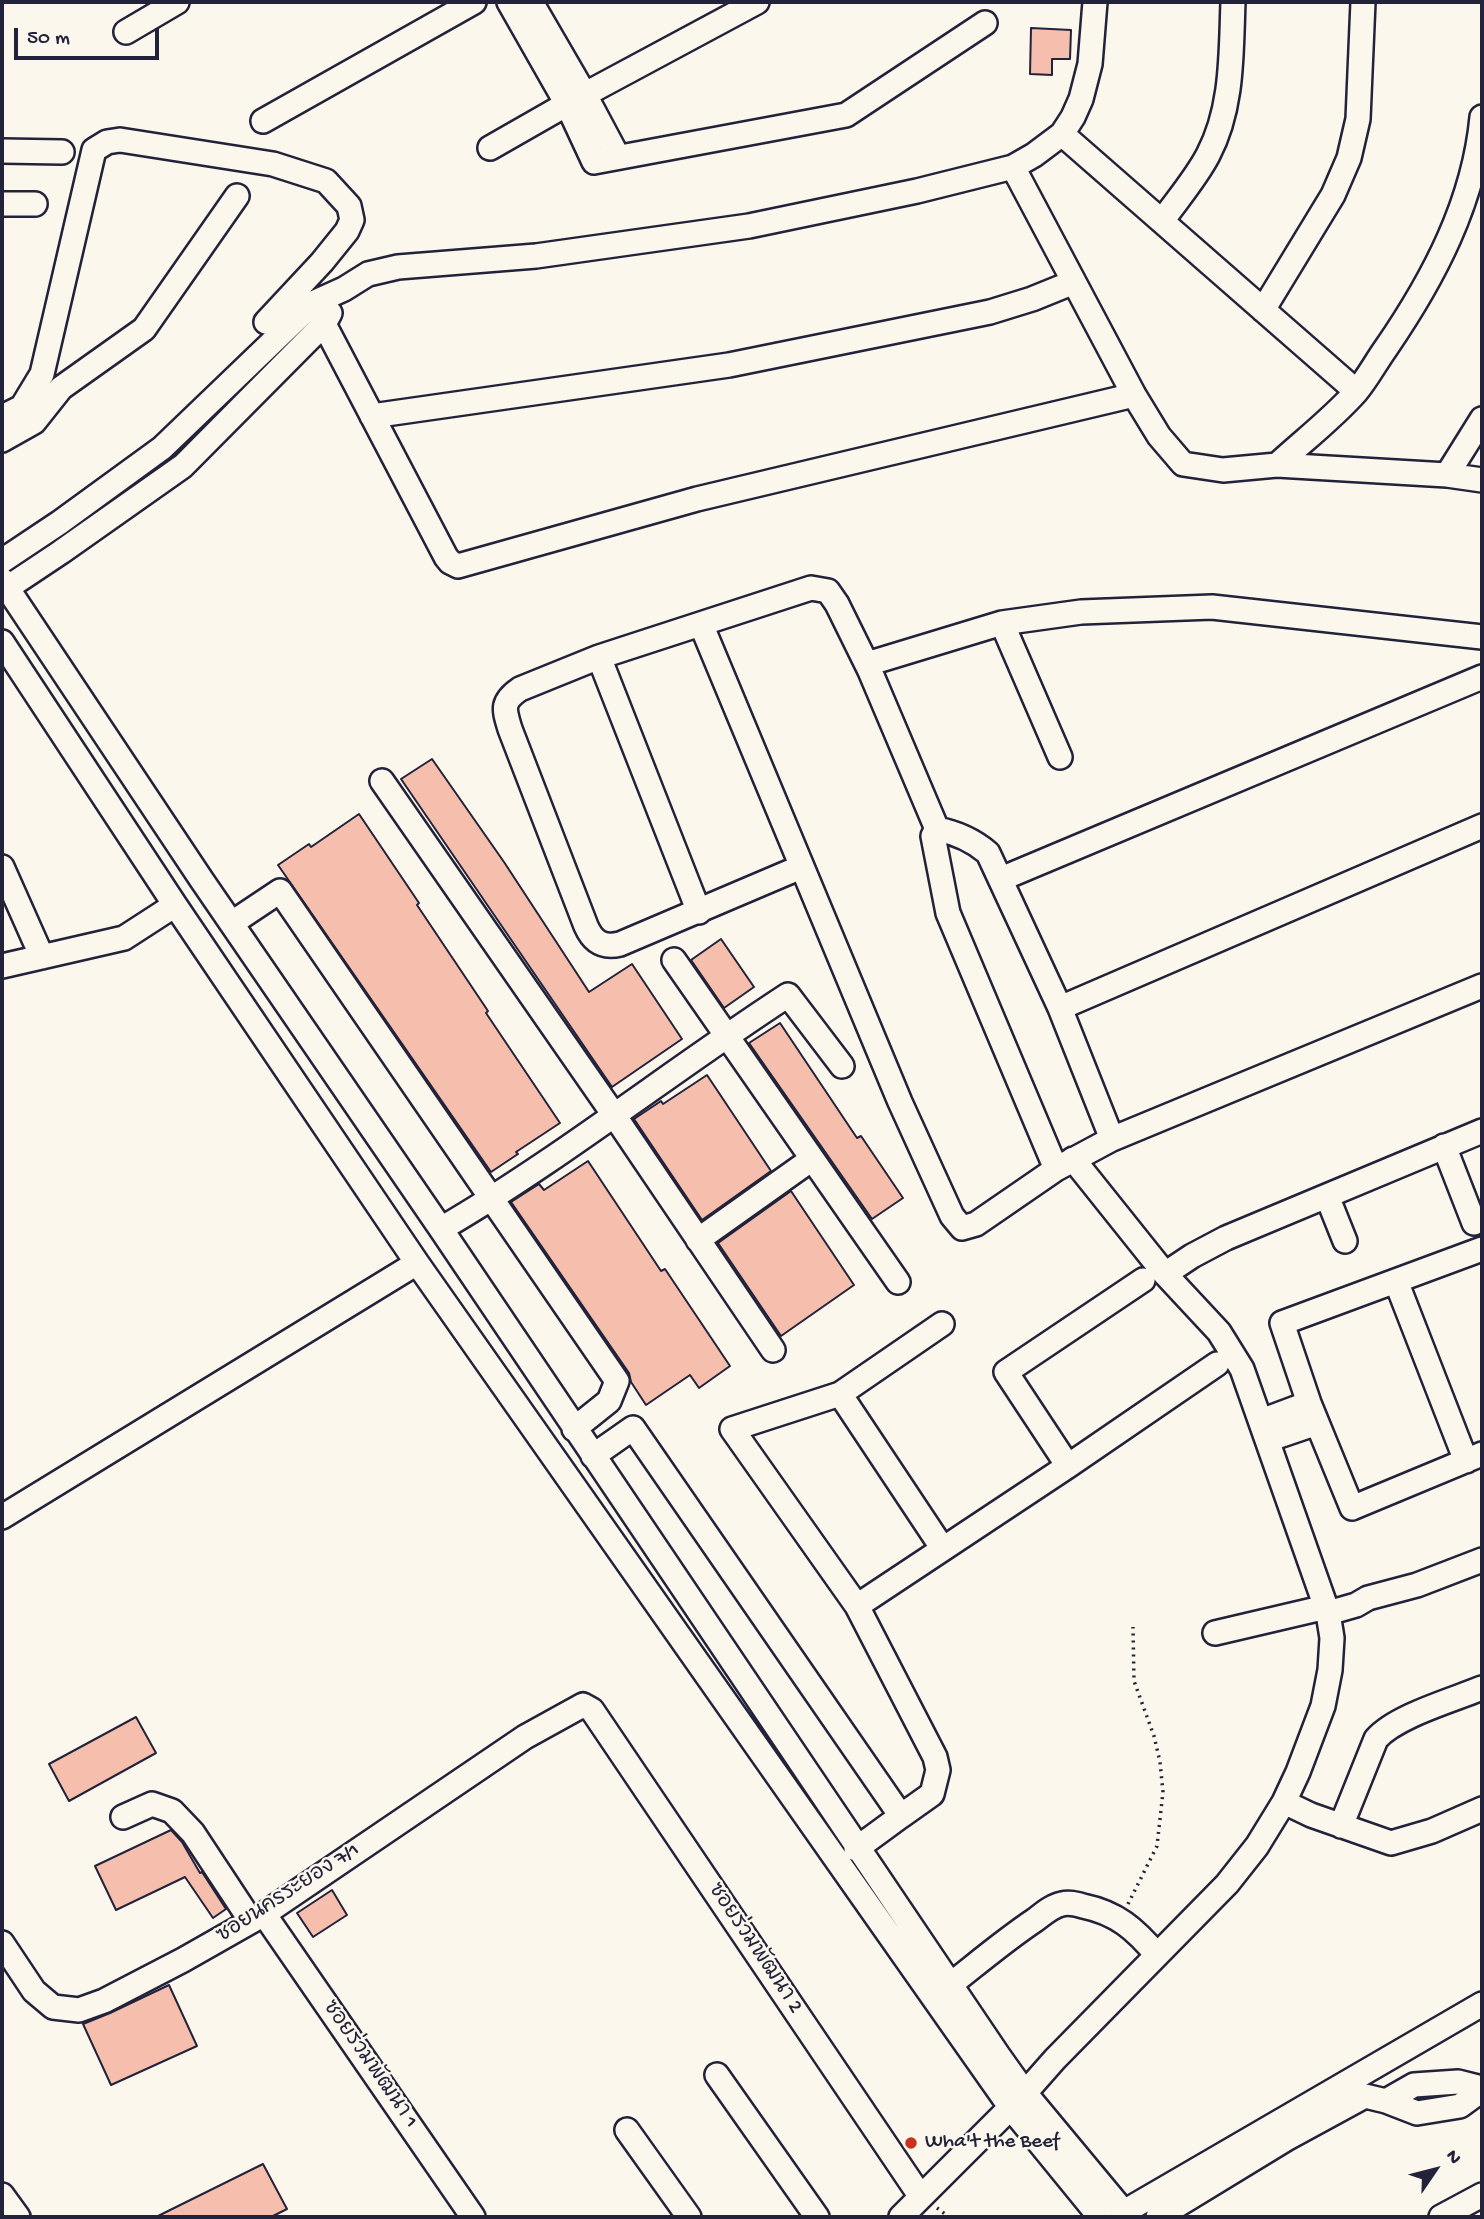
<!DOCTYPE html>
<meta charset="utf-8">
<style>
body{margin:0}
#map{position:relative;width:1484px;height:2219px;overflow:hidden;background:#fbf7ec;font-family:"Gochi Hand",sans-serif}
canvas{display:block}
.frame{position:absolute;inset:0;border:4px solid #22223b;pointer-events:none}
.north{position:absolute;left:1400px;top:2135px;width:70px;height:70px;-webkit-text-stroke:5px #fbf7ec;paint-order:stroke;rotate:55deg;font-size:19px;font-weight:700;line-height:28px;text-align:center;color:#22223b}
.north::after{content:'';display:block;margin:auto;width:24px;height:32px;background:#22223b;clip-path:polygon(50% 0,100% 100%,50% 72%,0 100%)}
.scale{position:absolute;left:14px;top:28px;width:145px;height:32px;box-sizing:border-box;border:4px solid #22223b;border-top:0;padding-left:9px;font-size:21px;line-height:24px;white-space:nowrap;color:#22223b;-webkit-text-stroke:5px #fbf7ec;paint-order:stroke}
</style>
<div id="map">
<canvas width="1484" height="2219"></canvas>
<div class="frame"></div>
<div class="north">N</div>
<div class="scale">50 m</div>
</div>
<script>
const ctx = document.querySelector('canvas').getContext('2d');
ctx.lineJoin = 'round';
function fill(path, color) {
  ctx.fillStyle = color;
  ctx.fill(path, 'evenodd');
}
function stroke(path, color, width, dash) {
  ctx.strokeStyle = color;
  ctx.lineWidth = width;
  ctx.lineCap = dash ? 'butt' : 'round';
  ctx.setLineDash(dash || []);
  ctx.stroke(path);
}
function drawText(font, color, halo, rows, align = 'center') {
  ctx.font = font + ' "Gochi Hand","Playpen Sans Thai",sans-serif';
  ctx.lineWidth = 5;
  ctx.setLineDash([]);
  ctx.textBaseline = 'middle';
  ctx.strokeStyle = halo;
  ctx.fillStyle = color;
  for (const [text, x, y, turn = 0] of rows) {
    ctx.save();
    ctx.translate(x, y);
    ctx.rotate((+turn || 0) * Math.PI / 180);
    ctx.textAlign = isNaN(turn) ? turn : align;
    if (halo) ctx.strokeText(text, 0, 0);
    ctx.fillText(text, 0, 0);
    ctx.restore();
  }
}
const building = new Path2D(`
 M1031,28L1071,30L1070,59H1052V75L1030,74Z
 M432,759L504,862L589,992L632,964L682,1039L612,1087L401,779Z
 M359,814L419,903L417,905L488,1011L486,1013L560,1123L516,1152L518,1154L491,1172L278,865L309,844L311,847Z
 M721,939L754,987L724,1008L691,960Z
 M780,1023L857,1138L861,1136L903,1198L872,1219L749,1043Z
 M707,1075L771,1171L702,1220L634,1119L661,1101L663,1104Z
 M588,1161L661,1271L665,1269L730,1366L699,1388L690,1375L646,1405L631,1382L629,1373L511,1202L539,1184L544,1190Z
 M791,1191L854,1285L781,1336L718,1243Z
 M136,1717L156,1753L69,1801L49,1764Z
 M171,1830L182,1842L200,1873L202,1872L226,1909L213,1918L185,1877L116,1910L95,1866Z
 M332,1890L347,1915L313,1937L297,1913Z
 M169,1985L197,2046L111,2085L83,2024L110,2013Z
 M263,2164L287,2209L271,2217H156Z`);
const path = new Path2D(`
 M1128,1904L1157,1846L1163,1792L1160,1762L1154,1736L1134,1681L1133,1627
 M937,2208L949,2217`);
const minor = new Path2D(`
 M509,2L567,104L594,162L846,115L985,23
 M531,2L585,95L618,157
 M126,32L177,2
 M263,121L474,2
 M1062,134L1356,391
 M490,148L567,104L757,2
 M2,151L62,152
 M1013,167L1134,395L1159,436L1183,464L1223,470L1277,465L1447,475L1482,480
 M2,204H35
 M1162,221C1177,200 1196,178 1208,155C1233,108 1231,53 1233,2
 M313,303L446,557L450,562L458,566L697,499L1134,395
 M1263,310L1333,195L1349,158L1358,119L1363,2
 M372,416L729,365L990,312L1032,299L1074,282
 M2,417L22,407L42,374L94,150L107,142L120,140L273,164L326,181L349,206L352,220L347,231L322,262L266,322
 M2,440L34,422L61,388L144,329L237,196
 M1277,465C1303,441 1332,419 1356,392C1367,379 1376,362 1386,348C1434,278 1474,202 1482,117
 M1447,475L1482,419
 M2,561L59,523L162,448L313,303L344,289L368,274L398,267L536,256L749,226L917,191L1013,167L1034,155L1062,134L1073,117L1081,99L1090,64L1095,2
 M2,580L201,879L441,1229L998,2055L1025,2093L1128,2217
 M7,588L61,552L183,466L324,324L330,313
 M1002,623L1060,757
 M701,624L900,1102L952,1216L962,1228L976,1224L1056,1169L1112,1139L1482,986
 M2,642L175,905L417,1263L1011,2108L1100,2217
 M599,657L699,912
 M867,664L1002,623L1081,612L1212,607L1482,637
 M382,781L614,1115L773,1350
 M937,829C957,833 973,840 988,853L1060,1008L1112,1139
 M2,867L42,957
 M801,867L620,944C603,948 593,942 586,926L510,729C504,709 501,702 520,689L599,657L811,588L828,591L837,604L870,671L937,829L933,836L948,913L1056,1169
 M1001,879L1482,677
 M232,923L280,891L617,1381L609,1401L574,1429
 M674,960L898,1282
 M2,966L124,938L175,905
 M1060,1008L1482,826
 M1444,1146L1474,1223
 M1327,1196L1345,1241
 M441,1229C561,1159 671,1071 788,995L842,1066
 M698,1240L812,1159
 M1482,1249L1282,1323L1309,1403L1352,1508L1482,1454
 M1165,1274L1192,1256L1226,1238L1482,1131
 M1396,1281L1466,1461
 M942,1324L840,1394L943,1549
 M840,1394L732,1429L857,1606L935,1757L938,1770L932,1794L901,1816
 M1261,1421L1309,1403
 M1267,1440L1317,1423
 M593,1456L633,1428L901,1816L856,1849
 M1068,1466L1006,1372L1143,1280
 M2,1517L417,1263
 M857,1606L1068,1466L1217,1364
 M1328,1613L1356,1605L1368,1598L1417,1585L1482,1560
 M1215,1633L1326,1607
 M1284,1802L1311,1815L1391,1843L1432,1831L1482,1809
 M123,1817L152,1804L172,1811L193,1833L251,1921
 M1341,1826L1376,1739C1396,1716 1453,1700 1482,1688
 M264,1914L473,2217
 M2,1943L34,1991L53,2007L79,2010L104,2001L183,1960L264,1914L525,1737L583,1705L592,1710L921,2197
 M950,1985C978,1963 1005,1940 1035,1920C1043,1914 1052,1906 1062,1904C1069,1902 1076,1904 1083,1906C1117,1913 1135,1929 1157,1955
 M717,2075L817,2217
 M1386,2101L1414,2085L1458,2082L1482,2088
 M627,2130L689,2217
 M2,2195L18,2217
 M1124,2212L1482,2004
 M901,2217L1025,2093L1055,2059L1227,1884L1257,1846L1284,1802L1298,1772L1323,1706L1330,1670L1332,1638L1328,1613L1242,1369L1219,1332L1165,1274L1073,1159
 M1158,2217L1286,2139L1365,2096L1386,2101L1417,2113L1460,2106L1482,2090
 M1441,2217L1482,2195`);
const markers = [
 [911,2143,7,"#c8321e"]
];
const streetNames = [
 ["ซอยนครระยอง 7/1",289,1894,-33],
 ["ซอยร่วมพัฒนา 2",754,1949,56],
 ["ซอยร่วมพัฒนา 1",369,2065,55]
];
const poiNames = [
 ["Wha't the Beef",925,2143]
];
fill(building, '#f6beac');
stroke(building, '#22223b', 2);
stroke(minor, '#22223b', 28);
stroke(path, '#22223b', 3.5, [2, 5]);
stroke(minor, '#fbf7ec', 23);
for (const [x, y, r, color] of markers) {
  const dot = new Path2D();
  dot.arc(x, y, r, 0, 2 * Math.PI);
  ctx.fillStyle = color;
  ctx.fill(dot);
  stroke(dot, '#fbf7ec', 2.5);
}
drawText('21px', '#22223b', '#fbf7ec', streetNames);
drawText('21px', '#22223b', '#fbf7ec', poiNames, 'left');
</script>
